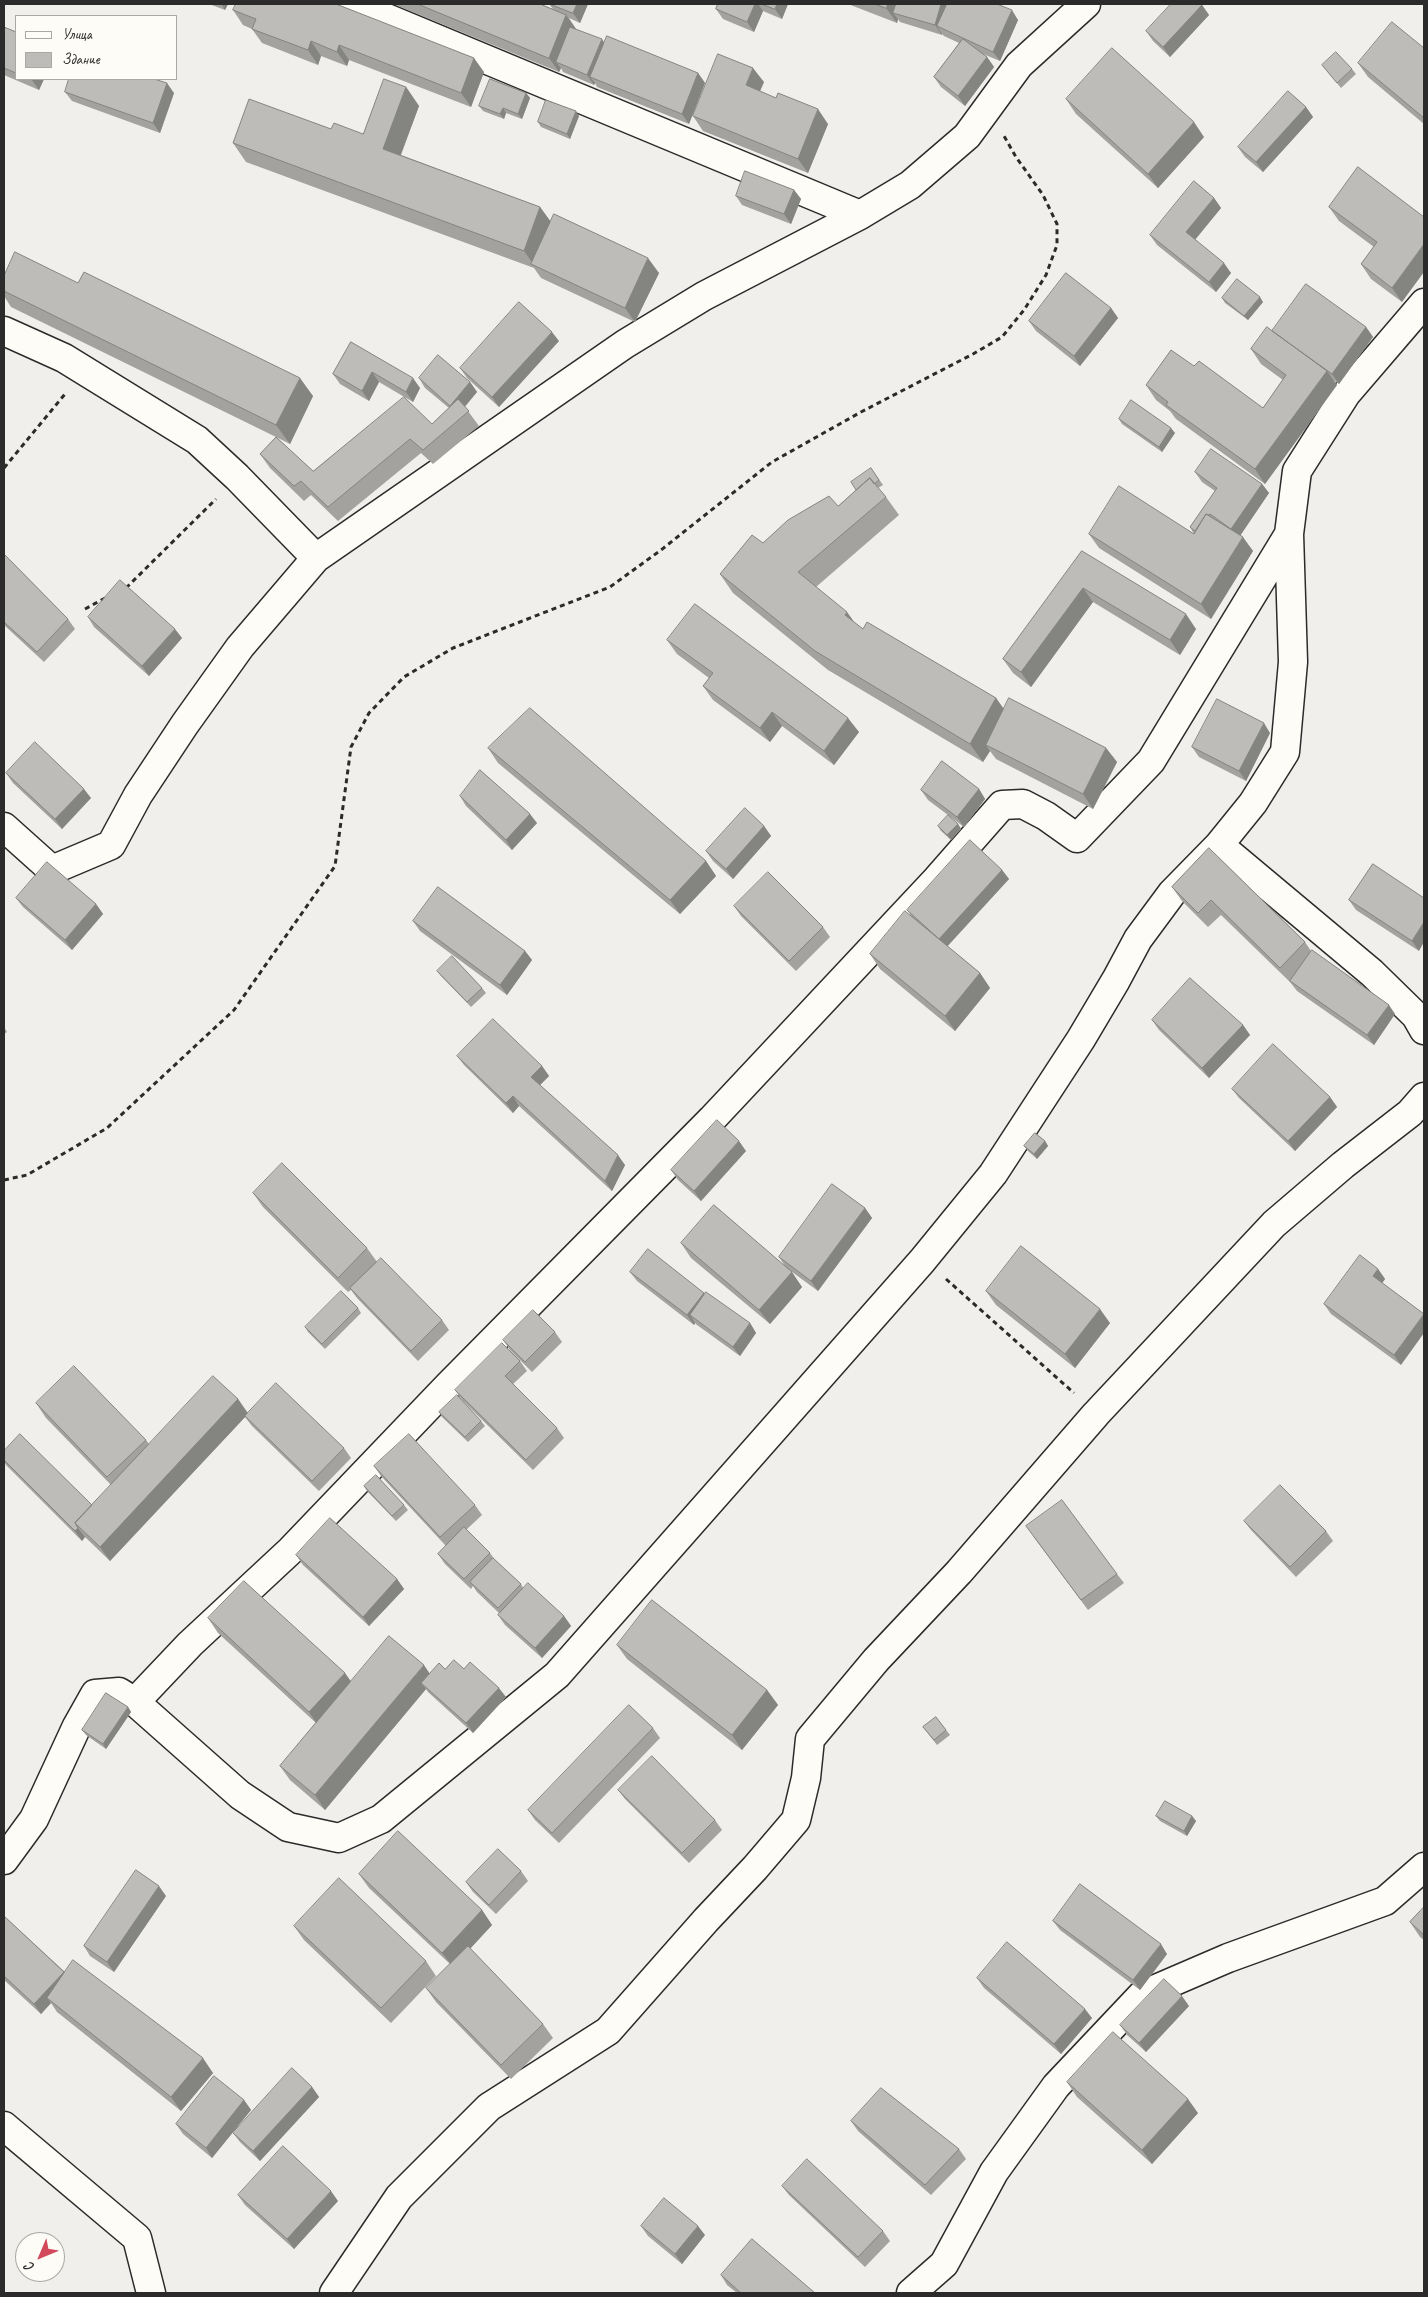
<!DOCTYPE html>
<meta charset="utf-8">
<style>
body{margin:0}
#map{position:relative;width:1428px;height:2297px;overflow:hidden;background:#f0efeb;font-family:Caveat,sans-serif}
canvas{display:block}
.frame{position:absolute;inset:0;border:5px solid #2b2b2b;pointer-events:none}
.legend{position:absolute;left:15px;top:15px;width:162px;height:65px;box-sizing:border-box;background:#fdfcf7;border:1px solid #a9a8a5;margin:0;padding:6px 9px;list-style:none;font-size:15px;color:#2b2b2b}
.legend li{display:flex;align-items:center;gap:10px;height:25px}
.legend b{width:25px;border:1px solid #a9a8a5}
.north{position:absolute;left:15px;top:2232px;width:50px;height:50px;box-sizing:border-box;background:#fdfcf7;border:1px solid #a9a8a5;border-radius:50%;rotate:225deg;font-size:14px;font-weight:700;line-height:20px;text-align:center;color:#2b2b2b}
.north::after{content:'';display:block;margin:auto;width:18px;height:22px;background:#d1495b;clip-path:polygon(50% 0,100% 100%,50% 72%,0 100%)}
</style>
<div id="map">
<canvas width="1428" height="2297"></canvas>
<div class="frame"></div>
<ul class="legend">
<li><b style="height:6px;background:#fdfcf7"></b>Улица</li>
<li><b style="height:14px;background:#bdbcb8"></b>Здание</li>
</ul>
<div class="north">С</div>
</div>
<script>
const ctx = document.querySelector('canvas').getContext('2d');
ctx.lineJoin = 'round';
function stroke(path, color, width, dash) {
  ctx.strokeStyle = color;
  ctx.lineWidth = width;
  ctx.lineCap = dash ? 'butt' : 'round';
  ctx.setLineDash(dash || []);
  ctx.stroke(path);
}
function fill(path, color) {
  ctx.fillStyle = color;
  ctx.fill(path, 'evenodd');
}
const path = new Path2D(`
 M4,468L65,394
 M126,588L216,499
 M85,609L107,597
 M4,1180L27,1175L107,1128L234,1010L335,866L351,747L369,713L404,677L453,648L610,587L661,550L772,462L861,412L973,354L1002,337L1024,310L1046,275L1057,245V224L1043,195L1016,157L1004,136
 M946,1279L1074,1393`);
const street = new Path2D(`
 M353,4L860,215
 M4,331L64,358L197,440L237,477L316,558L625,344L704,296L860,215L910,185L967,136L1019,65L1086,4
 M4,827L52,870L111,845L138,795L185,724L240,647L316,558
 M1219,845L1372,973L1416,1016L1424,1030
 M135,1702L240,1795L288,1827L339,1838L381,1819L557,1675L922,1261L993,1174L1081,1039L1116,980L1138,939L1172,893L1219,845L1253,803L1285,752L1293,662L1289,534L1297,471L1346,394L1424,303
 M4,1860L34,1819L77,1726L95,1694L119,1692L135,1702L190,1644L291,1550L448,1386L712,1119L937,879L1002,805L1023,804L1046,816L1077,838L1151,761L1289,534
 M4,2126L137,2238L151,2293
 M334,2293L399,2197L489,2107L608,2031L706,1920L755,1868L796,1820L806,1778L810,1739L876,1660L959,1572L1096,1414L1274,1224L1343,1165L1410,1113L1424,1097
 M911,2293L944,2264L994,2172L1056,2086L1142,1995L1228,1958L1385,1901L1424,1867`);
const wall = new Path2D(`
 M209,4H228L225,10Z
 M393,4H540L553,9L549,4H588L580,23L569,18L576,29L604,43L698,73L705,83L689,124L597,87L595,83L594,85L563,72L561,68L559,72Z
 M718,4H788L782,19L763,11L754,32L723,19L716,9Z
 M848,4H997L1018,20L1000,61L983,54L987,57L994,67L965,106L941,87L934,77L959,43L944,36L942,34V35L900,22L898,19L897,23Z
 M1202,5L1209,15L1170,57L1153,41L1146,31Z
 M233,10L484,72L471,107L349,60L347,66L321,56L318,65L262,43L252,29L243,25Z
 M4,27L16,32V79H44L39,90L4,75Z
 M1424,48V124L1368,77L1358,63Z
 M1322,65L1352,69L1356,74L1341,88Z
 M764,82L760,91L828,124L808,173L703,131L693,116Z
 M406,87L419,106L401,155L540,207L551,222L659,273L635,322L541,278L534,268L246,162L233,143L331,129L363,134Z
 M65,92L174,93L160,133L72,101Z
 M526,93L530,98L522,119L506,113L504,119L483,111L479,106Z
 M1066,99L1204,137L1158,188L1076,114Z
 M1306,107L1313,117L1263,172L1245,157L1238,147Z
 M579,116L570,139L541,127L538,122Z
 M1358,167L1402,302L1371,279L1361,264L1374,247L1339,221L1329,207Z
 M794,190L801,199L791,224L742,205L736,196Z
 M1214,198L1221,208L1195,240L1231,273L1216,292L1157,245L1150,235Z
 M4,276L313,396L290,444L276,437L313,471L432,424L449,408L425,388L419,378L470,382L477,392L465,407L479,426L433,464L421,453L338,521L311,495L304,501L270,468L260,454L276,437L11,307L4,296Z
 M1222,298L1263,302L1248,320L1225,303Z
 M1111,308L1118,318L1080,366L1036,331L1029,321Z
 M1366,327L1373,337L1339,384L1333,380L1337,385L1265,484L1176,419L1170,411L1156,400L1146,385L1194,366L1263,408L1283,380L1261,364L1251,349L1273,332Z
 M559,341L499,407L467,378L460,368Z
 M351,342L420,388L413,402L379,382L369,401L340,384L333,374Z
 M1119,419L1175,433L1162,452L1122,424Z
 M871,468L883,485L878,488L886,497L899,515L816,587L855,623L863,629L996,698L1004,709L1106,748L1117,762L1093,809L996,759L990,751L983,762L828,670L733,593L720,574L763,543L838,506L856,490Z
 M1195,472L1262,484L1269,493L1240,535L1253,551L1211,619L1099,548L1089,534H1194L1190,527L1215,491L1202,482Z
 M1082,551L1196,629L1180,655L1093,602L1031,687L1013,673L1003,659Z
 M4,554L68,619L75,629L44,662L4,625Z
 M88,617L182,638L149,676L94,627Z
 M667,640L859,732L834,765L782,726L770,742L713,700L703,686L709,678L677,654Z
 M1270,733L1246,781L1199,757L1192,747Z
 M488,748L706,861L716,876L680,914L498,763Z
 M6,773L91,798L62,829L13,783Z
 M979,789L985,799L964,827L928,800L921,790Z
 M460,796L537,823L512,850L466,806Z
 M958,824L961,829L951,840L941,831L938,826Z
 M764,826L771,836L733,879L713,861L706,851Z
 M1209,848L1305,942L1311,951L1395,1014L1374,1045L1297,991L1290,982L1221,915L1208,927L1182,901L1172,887Z
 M1373,864L1419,951L1356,910L1349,900Z
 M1002,870L1009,879L947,946L980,973L990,988L955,1031L880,969L870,954L912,917L907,910Z
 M16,898L96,904L103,914L72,950L23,907Z
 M734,906L823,927L830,937L796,971L741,916Z
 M413,921L525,951L532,960L507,995L420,931Z
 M437,971L482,988L486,993L471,1007L441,976Z
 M1152,1020L1243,1025L1250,1035L1209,1078L1159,1030Z
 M4,1027L7,1032L4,1034Z
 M457,1056L542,1066L549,1076L540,1085L625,1165L612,1191L519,1106L513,1113L464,1065Z
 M1232,1089L1330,1097L1337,1107L1295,1151L1239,1098Z
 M1045,1141L1048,1146L1037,1159L1028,1151L1024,1146Z
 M746,1151L701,1201L678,1180L671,1170Z
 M253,1193L367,1248L377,1262L442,1320L449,1330L418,1361L357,1298L351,1290L348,1292L263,1207Z
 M865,1208L872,1218L818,1291L788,1269L802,1287L770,1324L691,1258L681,1243L785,1266L779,1257Z
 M1378,1269L1385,1279L1382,1283L1401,1365L1331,1314L1324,1304Z
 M630,1272L705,1294L750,1323L756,1333L740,1356L697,1325L695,1323L694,1325L637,1281Z
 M986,1291L1110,1323L1075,1368L996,1305Z
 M358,1308L361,1313L325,1349L308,1332L305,1327Z
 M555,1332L562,1342L532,1372L510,1350L503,1340Z
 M520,1361L527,1371L513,1384L557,1428L564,1438L533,1470L462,1400L455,1390Z
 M238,1399L248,1413L344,1448L351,1458L319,1491L252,1426L245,1417L110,1561L85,1537L82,1541L6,1465L4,1462V1451L92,1505L111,1485L46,1418L36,1403L146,1440L149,1444Z
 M439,1412L481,1421L485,1426L468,1442L442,1417Z
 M374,1466L475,1505L482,1515L466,1530L490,1553L495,1560L521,1584L523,1588L564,1616L571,1626L542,1658L505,1625L498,1615L500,1614L477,1592L473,1586L471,1589L445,1564L438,1554L446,1546L381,1476Z
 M364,1486L404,1505L408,1510L396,1521L367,1491Z
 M1244,1521L1326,1531L1333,1541L1296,1577L1251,1530Z
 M1033,1536L1117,1574L1124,1583L1088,1610Z
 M296,1555L397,1579L404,1589L369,1626L303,1565Z
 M208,1618L351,1681L430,1674L445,1669H464L506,1697L473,1733L428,1692L426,1689L325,1810L290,1780L280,1766L316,1723L218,1633Z
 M617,1645L767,1690L778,1705L742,1750L627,1659Z
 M128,1707L131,1712L106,1749L86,1735L82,1730Z
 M936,1717L950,1735L937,1745L923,1727Z
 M653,1728L660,1738L559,1843L535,1820L528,1810Z
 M618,1790L715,1820L722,1830L689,1863L625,1799Z
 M1156,1816H1192L1196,1821L1187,1836L1160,1821Z
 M521,1871L528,1881L496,1914L473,1892L466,1882Z
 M359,1874L482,1910L492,1925L470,1949L543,2024L553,2038L511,2079L436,2002L426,1988L450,1964L369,1888Z
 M166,1896L114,1972L90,1956L84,1946Z
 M1424,1907V1940L1420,1937L1410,1922Z
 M4,1916L65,1972L213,2073L181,2111L57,2012L51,2003L41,2014L4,1980Z
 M1053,1921L1167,1954L1140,1990L1060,1930Z
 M294,1926L426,1961L436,1976L391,2023L304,1940Z
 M977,1978L1092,2018L1061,2054L984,1988Z
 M1189,2006L1146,2052L1127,2035L1120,2025Z
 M1067,2082L1198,2113L1152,2164L1077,2097Z
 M312,2087L319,2097L260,2161L240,2142L233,2133Z
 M244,2100L251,2110L212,2158L183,2134L176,2124Z
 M851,2121L959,2149L966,2159L931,2195L858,2131Z
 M782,2186L883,2231L890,2241L865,2267L789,2195Z
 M238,2195L338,2201L294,2249L245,2205Z
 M641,2226L705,2235L682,2264L648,2236Z
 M721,2275L815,2293H737L727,2285Z`);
const shadedWall = new Path2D(`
 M222,4H228L225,10L222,5Z
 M577,4H588L580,23L573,13Z
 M755,4H758L763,11L754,32L747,22Z
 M777,4H788L782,19L775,9Z
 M888,4H904L893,13L898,19L897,23L886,8Z
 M941,4H950L937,26L942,34V35L935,25Z
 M1202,5L1209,15L1170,57L1163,47Z
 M1012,10L1018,20L1000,61L993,52Z
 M566,15L576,29L556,62L561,68L559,72L549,58Z
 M602,39L608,49L590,77L595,83L594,85L587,75Z
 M311,41L321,56L318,65L308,50Z
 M339,45L349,60L347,66L337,52Z
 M987,57L994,67L965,106L958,96Z
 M474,58L484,72L471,107L461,93Z
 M753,68L764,82L756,100L746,85Z
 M698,73L705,83L689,124L682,114Z
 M33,79H44L39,90L32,80Z
 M167,83L174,93L160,133L153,123Z
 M406,87L419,106L396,167L383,149Z
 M526,93L530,98L522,119L518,114Z
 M1306,107L1313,117L1263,172L1256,162Z
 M503,108L506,113L504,119L500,114Z
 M818,109L828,124L808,173L798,159Z
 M576,111L579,116L570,139L567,134Z
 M1194,122L1204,137L1158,188L1148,174Z
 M794,190L801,199L791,224L784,214Z
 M1214,198L1221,208L1193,242L1186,232Z
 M540,207L553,225L534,265L524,251Z
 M1424,244V272L1402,302L1392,288Z
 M648,258L659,273L635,322L625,308Z
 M1224,263L1231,273L1216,292L1209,282Z
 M1260,297L1263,302L1248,320L1244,316Z
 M1111,308L1118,318L1080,366L1074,356Z
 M1366,327L1373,337L1339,384L1332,374Z
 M552,332L559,341L499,407L492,397Z
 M1327,371L1337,385L1265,484L1255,469Z
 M372,372L379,382L369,401L362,391Z
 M300,378L313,396L290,444L276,425Z
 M413,378L420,388L413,402L406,392Z
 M470,382L477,392L457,415L450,406Z
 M1171,428L1175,433L1162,452L1159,447Z
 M1262,484L1269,493L1238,539L1231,529Z
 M1243,537L1253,551L1211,619L1201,604Z
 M1083,588L1093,602L1031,687L1021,672Z
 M847,612L860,630L845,615Z
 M1186,614L1196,629L1180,655L1170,640Z
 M175,629L182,638L149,676L142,666Z
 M996,698L1009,717L986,745L990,751L983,762L970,744Z
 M772,712L782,726L770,742L760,728Z
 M848,718L859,732L834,765L824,751Z
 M1264,723L1270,733L1246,781L1239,771Z
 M1106,748L1117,762L1093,809L1083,794Z
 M84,789L91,798L62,829L55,819Z
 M979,789L985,799L964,827L957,817Z
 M530,814L537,823L512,850L506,840Z
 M958,824L961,829L951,840L947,835Z
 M764,826L771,836L733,879L726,869Z
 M706,861L716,876L680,914L670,900Z
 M1002,870L1009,879L945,949L939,939Z
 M96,904L103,914L72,950L65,940Z
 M1424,922V942L1419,951L1412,941Z
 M525,951L532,960L507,995L500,985Z
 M980,973L990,988L955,1031L945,1016Z
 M1389,1005L1395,1014L1374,1045L1367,1035Z
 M1243,1025L1250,1035L1209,1078L1202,1068Z
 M542,1066L549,1076L538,1087L531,1077Z
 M513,1096L519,1106L513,1113L506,1103Z
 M1330,1097L1337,1107L1295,1151L1288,1141Z
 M739,1141L746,1151L701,1201L694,1191Z
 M1045,1141L1048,1146L1037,1159L1034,1154Z
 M618,1155L625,1165L612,1191L605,1181Z
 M865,1208L872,1218L818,1291L811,1281Z
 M1378,1269L1385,1279L1380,1286L1373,1276Z
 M792,1272L802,1287L770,1324L759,1310Z
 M704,1293L710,1302L690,1315L695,1323L694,1325L687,1315Z
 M1100,1309L1110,1323L1075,1368L1065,1354Z
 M1424,1314V1333L1401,1365L1394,1355Z
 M750,1323L756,1333L740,1356L733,1347Z
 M238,1399L248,1414L110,1561L100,1547Z
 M78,1528L85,1537L82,1541L75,1531Z
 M397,1579L404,1589L369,1626L363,1617Z
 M564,1616L571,1626L542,1658L535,1648Z
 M424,1665L434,1680L421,1683L426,1689L325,1810L315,1795Z
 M345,1673L355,1687L319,1727L309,1712Z
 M499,1688L506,1697L473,1733L466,1723Z
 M767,1690L778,1705L742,1750L732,1735Z
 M128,1707L131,1712L106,1749L103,1744Z
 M1192,1816L1196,1821L1187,1836L1184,1831Z
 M159,1886L166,1896L114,1972L107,1962Z
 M482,1910L492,1925L453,1967L442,1953Z
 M1161,1944L1167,1954L1140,1990L1133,1980Z
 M64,1972L71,1981L47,1998L51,2003L41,2014L34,2004Z
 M1182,1996L1189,2006L1146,2052L1139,2043Z
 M1085,2009L1092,2018L1061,2054L1054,2044Z
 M203,2058L213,2073L181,2111L171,2097Z
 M312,2087L319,2097L260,2161L253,2151Z
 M1188,2099L1198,2113L1152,2164L1142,2150Z
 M244,2100L251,2110L212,2158L206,2148Z
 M331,2191L338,2201L294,2249L287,2239Z
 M698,2226L705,2235L682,2264L675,2254Z`);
const building = new Path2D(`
 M236,4H336L474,58L461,93L339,45L337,52L311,41L308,50L252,29L256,19L233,10Z
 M418,4H540L566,15L549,58Z
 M550,4H577L573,13Z
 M718,4H755L747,22L716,9Z
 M762,4H777L775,9Z
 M875,4H888L886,8Z
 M896,4H941L935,25L893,13Z
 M947,4H997L1012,10L993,52L937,26Z
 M1171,4H1201L1202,5L1163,47L1146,31Z
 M1392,22L1424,48V118L1358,63Z
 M4,27L16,32V73L4,68Z
 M570,27L602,39L587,75L556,62Z
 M607,36L698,73L682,114L590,77Z
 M963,39L987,57L958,96L934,77Z
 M1112,48L1194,122L1148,174L1066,99Z
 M1336,52L1352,69L1337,83L1322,65Z
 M718,54L753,68L746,85L776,98L778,93L818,109L798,159L693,116Z
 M69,79H154L167,83L153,123L65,92Z
 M384,79L406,87L383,149L540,207L524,251L233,143L249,99L331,129L334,123L363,134Z
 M490,79L526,93L518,114L503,108L500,114L479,106Z
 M1288,91L1306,107L1256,162L1238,147Z
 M546,100L576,111L567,134L538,122Z
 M1358,167L1424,217V244L1392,288L1361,264L1377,242L1329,207Z
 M745,171L794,190L784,214L736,196Z
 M1194,181L1214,198L1186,232L1224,263L1209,282L1150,235Z
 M554,214L648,258L625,308L531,264Z
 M15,252L78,283L84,272L300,378L276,425L4,291V276Z
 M1066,273L1111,308L1074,356L1029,321Z
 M1237,279L1260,297L1244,316L1222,298Z
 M1306,284L1366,327L1332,374L1272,331Z
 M519,302L552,332L492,397L460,368Z
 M1267,327L1327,371L1255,469L1166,405L1168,402L1146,385L1171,350L1194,366L1199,361L1263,408L1286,375L1251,349Z
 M351,342L413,378L406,392L372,372L362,391L333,374Z
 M438,355L470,382L450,406L419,378Z
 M404,397L432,424L458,399L469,411L423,450L410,439L328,507L301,481L294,486L260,454L276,437L313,471Z
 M1131,400L1171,428L1159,447L1119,419Z
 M1211,449L1262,484L1231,529L1210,514L1209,515L1206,514L1195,531L1190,527L1217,488L1195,472Z
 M871,468L879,480L874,484L870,478L856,490L851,482Z
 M870,478L886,497L798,572L847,612L845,615L863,629L867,622L996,698L970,744L815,651L720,574L752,535L763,543L788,520L829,496L838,506Z
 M1119,486L1194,534L1206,514L1243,537L1201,604L1089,534Z
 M1082,551L1186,614L1170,640L1083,588L1021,672L1003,659Z
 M4,554L68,619L37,652L4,622Z
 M120,580L175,629L142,666L88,617Z
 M695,604L848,718L824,751L772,712L760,728L703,686L713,673L667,640Z
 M1009,698L1106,748L1083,794L986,745Z
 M1217,699L1264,723L1239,771L1192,747Z
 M530,708L706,861L670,900L488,748Z
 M35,742L84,789L55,819L6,773Z
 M942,761L979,789L957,817L921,790Z
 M480,770L530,814L506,840L460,796Z
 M745,808L764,826L726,869L706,851Z
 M948,815L958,824L947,835L938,826Z
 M970,840L1002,870L939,939L907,910Z
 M1209,848L1305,942L1280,968L1211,900L1198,913L1172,887Z
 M47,862L96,904L65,940L16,898Z
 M1373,864L1424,898V922L1412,941L1349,900Z
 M768,872L823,927L789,961L734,906Z
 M438,887L525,951L500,985L413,921Z
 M905,911L980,973L945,1016L870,954Z
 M1312,950L1389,1005L1367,1035L1290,981Z
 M452,956L482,988L467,1002L437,971Z
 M1190,978L1243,1025L1202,1068L1152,1020Z
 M493,1019L542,1066L531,1077L618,1155L605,1181L513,1096L506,1103L457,1056Z
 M1273,1044L1330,1097L1288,1141L1232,1089Z
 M717,1120L739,1141L694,1191L671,1170Z
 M1035,1133L1045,1141L1034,1154L1024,1146Z
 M282,1163L367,1248L338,1278L253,1193Z
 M832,1184L865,1208L811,1281L779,1257Z
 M714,1205L792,1272L759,1310L681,1243Z
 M1021,1246L1100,1309L1065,1354L986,1291Z
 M648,1249L704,1293L687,1315L630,1272Z
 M1360,1255L1378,1269L1373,1276L1424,1314L1394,1355L1324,1304Z
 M381,1258L442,1320L411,1351L350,1288Z
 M341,1291L358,1308L322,1344L305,1327Z
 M706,1292L750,1323L733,1347L690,1315Z
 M533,1310L555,1332L525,1362L503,1340Z
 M502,1343L520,1361L505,1376L557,1428L526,1460L455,1390Z
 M74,1366L146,1440L107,1477L36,1403Z
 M213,1376L238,1399L100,1547L75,1523Z
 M276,1383L344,1448L312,1481L245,1416Z
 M457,1395L481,1421L465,1437L439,1412Z
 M20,1434L92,1505L75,1523L78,1528L75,1531L4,1460V1451Z
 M409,1434L475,1505L440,1537L374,1466Z
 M376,1475L404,1505L392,1516L364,1486Z
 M1280,1485L1326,1531L1290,1567L1244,1521Z
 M1062,1500L1117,1574L1081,1600L1026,1526Z
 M330,1518L397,1579L363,1617L296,1555Z
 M464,1527L490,1553L464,1579L438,1554Z
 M493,1558L521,1584L498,1608L470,1582Z
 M244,1581L345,1673L309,1712L208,1618Z
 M528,1583L564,1616L535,1648L498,1615Z
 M652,1600L767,1690L732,1735L617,1645Z
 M389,1636L424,1665L315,1795L280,1766Z
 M454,1660L464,1669L470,1662L499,1688L466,1723L421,1683L439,1663L445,1669Z
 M106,1693L128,1707L103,1744L82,1730Z
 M629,1705L653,1728L552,1833L528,1810Z
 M936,1717L946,1730L934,1740L923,1727Z
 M652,1756L715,1820L682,1853L618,1790Z
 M1165,1801L1192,1816L1184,1831L1156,1816Z
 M398,1831L482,1910L442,1953L359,1874Z
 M498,1849L521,1871L489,1905L466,1882Z
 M136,1870L159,1886L107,1962L84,1946Z
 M339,1878L426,1961L381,2008L294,1926Z
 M1080,1884L1161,1944L1133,1980L1053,1921Z
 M1424,1907V1935L1410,1922Z
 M4,1916L64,1972L34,2004L4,1976Z
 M1007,1942L1085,2009L1054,2044L977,1978Z
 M468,1946L543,2024L501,2065L426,1988Z
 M73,1960L203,2058L171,2097L47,1998Z
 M1164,1979L1182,1996L1139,2043L1120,2025Z
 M1113,2032L1188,2099L1142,2150L1067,2082Z
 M292,2068L312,2087L253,2151L233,2133Z
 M214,2076L244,2100L206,2148L176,2124Z
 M881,2088L959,2149L925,2185L851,2121Z
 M283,2146L331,2191L287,2239L238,2195Z
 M807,2159L883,2231L858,2257L782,2186Z
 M664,2198L698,2226L675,2254L641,2226Z
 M752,2239L815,2293H741L721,2275Z`);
stroke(street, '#2b2b2b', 31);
stroke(path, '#2b2b2b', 3, [5, 4]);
stroke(street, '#fdfcf7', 28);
fill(wall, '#a3a29e');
fill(shadedWall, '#848481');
fill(building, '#bdbcb8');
stroke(building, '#848481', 1);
</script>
